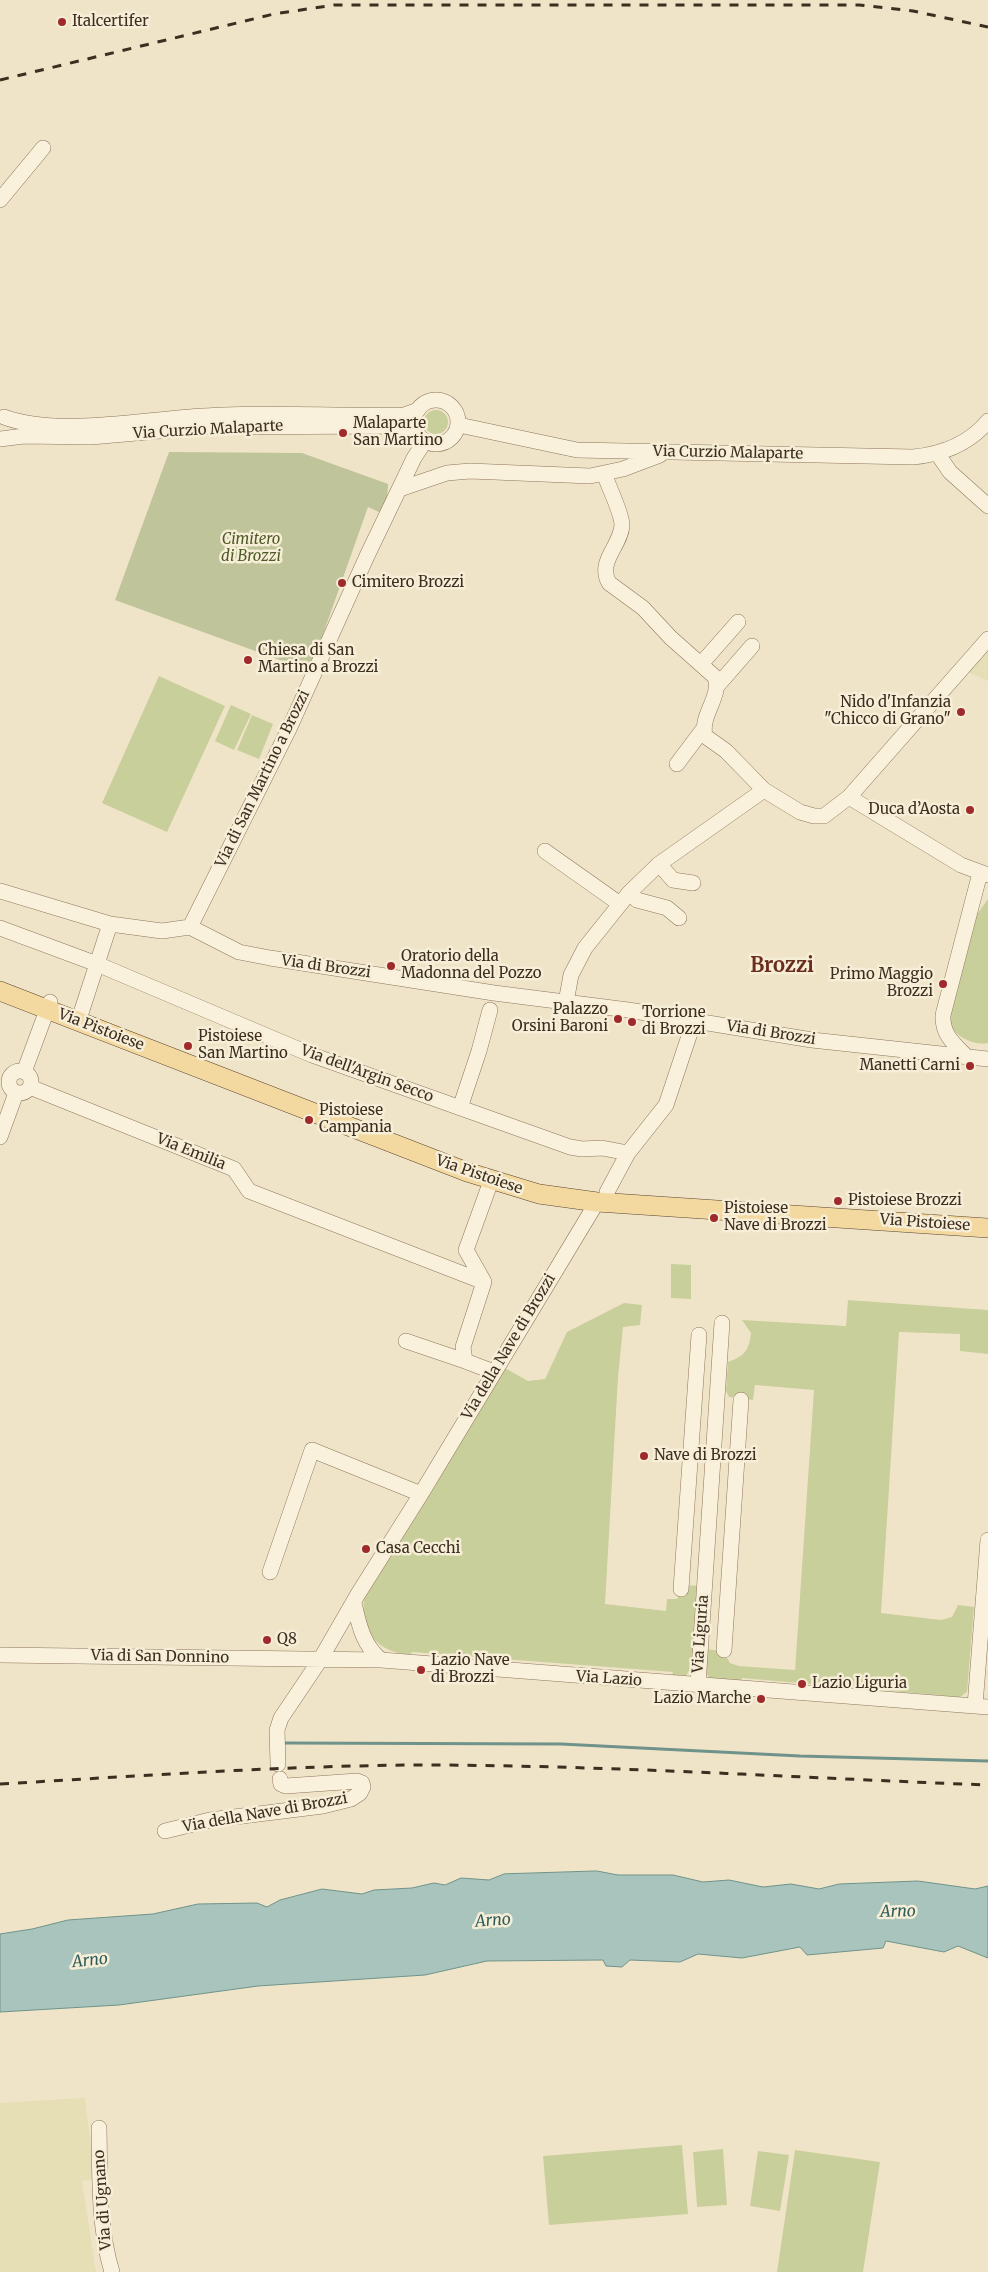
<!DOCTYPE html>
<meta charset="utf-8">
<style>
body{margin:0}
canvas{display:block;background:#f0e4c8}
</style>
<canvas width="988" height="2272"></canvas>
<script>
const ctx = document.querySelector('canvas').getContext('2d');
ctx.lineJoin = 'round';
function fill(path, color) {
  ctx.fillStyle = color;
  ctx.fill(path, 'evenodd');
}
function stroke(path, color, width, dash) {
  ctx.strokeStyle = color;
  ctx.lineWidth = width;
  ctx.lineCap = dash ? 'butt' : 'round';
  ctx.setLineDash(dash || []);
  ctx.stroke(path);
}
function drawText(font, color, halo, rows, align = 'center') {
  ctx.font = font + ' Merriweather,serif';
  ctx.lineWidth = 5;
  ctx.setLineDash([]);
  ctx.textBaseline = 'middle';
  ctx.strokeStyle = halo;
  ctx.fillStyle = color;
  for (const [text, x, y, turn = 0] of rows) {
    ctx.save();
    ctx.translate(x, y);
    ctx.rotate((+turn || 0) * Math.PI / 180);
    ctx.textAlign = isNaN(turn) ? turn : align;
    if (halo) ctx.strokeText(text, 0, 0);
    ctx.fillText(text, 0, 0);
    ctx.restore();
  }
}
const farmland = new Path2D(`
 M988,645V681L965,671Z
 M85,2098L95,2179L82,2181L96,2272H0V2103Z`);
const green = new Path2D(`
 M424 422a12 12 0 1 1 24 0a12 12 0 1 1-24 0Z
 M159,676L225,706L167,832L102,803Z
 M231,705L251,714L234,750L215,741Z
 M252,715L273,724L259,759L237,750Z
 M988,899V1043C977,1046 957,1038 952,1027C950,1024 950,1019 948,1015L975,917Z
 M671,1264L691,1265V1299L671,1298Z
 M848,1300L988,1310V1354L960,1351V1334L899,1332L881,1613L941,1620L952,1617L958,1605L974,1607L967,1692L960,1697L742,1678L741,1683L710,1680L707,1674V1665L693,1664L686,1676H672L673,1672L412,1652L410,1655C374,1651 361,1630 364,1596L503,1367L528,1381L545,1379L567,1332L624,1303L642,1305L640,1325L623,1327L618,1377L605,1604L666,1611L667,1599H677L685,1585L698,1586L693,1648L723,1651L730,1663L739,1666L795,1670L814,1390L755,1385L753,1400L729,1397L726,1391L728,1362C745,1356 749,1350 751,1333L742,1320L846,1326Z
 M682,2145L688,2214L549,2225L543,2156Z
 M723,2149L727,2205L697,2207L693,2152Z
 M795,2150L880,2162L863,2272H777Z
 M758,2151L789,2155L780,2211L750,2206Z`);
const cemetery = new Path2D(`
 M169,452L302,453L388,484L387,502L381,513L368,507L310,671L115,600Z`);
const water = new Path2D(`
 M597,1871L618,1875H673L703,1882L729,1880L763,1887L791,1884L819,1889L839,1884L918,1881L975,1889L988,1886V1958L958,1946L944,1952L886,1941L883,1948L807,1955L800,1947L742,1958L698,1954L680,1962L630,1960L622,1967L606,1966L603,1960L487,1961L425,1975L258,1986L119,2005L0,2012V1934L32,1929L68,1920L153,1914L198,1904L257,1903L267,1907L280,1900L322,1889L362,1894L374,1890L412,1888L434,1883L445,1885L461,1878L489,1880L504,1874Z`);
const stream = new Path2D(`
 M285,1743L561,1744L800,1756L988,1761`);
const minor = new Path2D(`
 M0,200L43,148
 M414 422a22 22 0 1 1 44 0a22 22 0 1 1-44 0Z
 M4,417C56,437 147,419 203,416C270,411 337,417 404,415L418,410
 M459,425L577,450L913,457C943,454 969,444 988,421
 M0,439L24,436L91,437L205,427L397,426L415,430
 M937,453L950,472L988,506
 M604,473C608,486 622,513 622,525C621,546 597,561 609,583L643,608L671,638L715,677C722,697 700,714 705,736L726,751L764,790L800,812L814,816H824L849,797L988,639
 M400,489L447,473L470,471L590,476L623,469L660,455
 M701,664L738,622
 M718,685L752,646
 M677,764L704,728
 M849,797L961,865L988,875
 M545,851L620,904
 M659,864L673,880L693,883
 M0,891L110,924L162,931L190,927L239,952L270,958L494,993L628,1010L812,1040L988,1059
 M629,893L637,900L667,908L679,918
 M190,927L289,729L367,556L414,458L425,441
 M0,928L97,964L312,1055L570,1147L582,1149L602,1148L628,1153
 M566,1002L571,975L585,948L629,893L659,864L764,790
 M81,1013L110,924
 M966,1056C953,1043 942,1034 943,1015L980,873
 M9 1082a11 11 0 1 1 22 0a11 11 0 1 1-22 0Z
 M24,1072L50,1002
 M30,1087L234,1169L249,1191L484,1282
 M460,1108L479,1051L490,1010
 M0,1137L16,1093
 M491,1181L466,1250L484,1282L463,1347L465,1361L494,1372
 M607,1192L628,1153L666,1105L694,1021
 M406,1341L465,1361
 M270,1572L312,1450L421,1494
 M681,1589L699,1335
 M354,1603C359,1625 363,1645 381,1660
 M724,1650L741,1400
 M0,1655L381,1660L988,1707
 M698,1685L722,1323
 M975,1706L988,1540
 M278,1764L277,1730L281,1718L320,1660L358,1594L421,1494L597,1202
 M165,1831L210,1820L323,1806L351,1799L360,1793L363,1787L362,1783L357,1781L286,1786L281,1784L280,1779
 M99,2128C100,2176 98,2226 112,2272`);
const major = new Path2D(`
 M0,991L467,1172L539,1194L597,1202L988,1228`);
const rail = new Path2D(`
 M0,80L274,14L334,5H859L913,11L988,27
 M0,1784C139,1776 278,1766 417,1765C607,1765 798,1778 988,1785`);
const markers = [
 [62,22,5,"#9e2a2b"],
 [343,433,5,"#9e2a2b"],
 [342,583,5,"#9e2a2b"],
 [248,660,5,"#9e2a2b"],
 [961,712,5,"#9e2a2b"],
 [970,810,5,"#9e2a2b"],
 [391,966,5,"#9e2a2b"],
 [943,984,5,"#9e2a2b"],
 [618,1019,5,"#9e2a2b"],
 [632,1022,5,"#9e2a2b"],
 [188,1046,5,"#9e2a2b"],
 [970,1066,5,"#9e2a2b"],
 [309,1120,5,"#9e2a2b"],
 [838,1201,5,"#9e2a2b"],
 [714,1218,5,"#9e2a2b"],
 [644,1456,5,"#9e2a2b"],
 [366,1549,5,"#9e2a2b"],
 [267,1640,5,"#9e2a2b"],
 [421,1670,5,"#9e2a2b"],
 [802,1684,5,"#9e2a2b"],
 [761,1699,5,"#9e2a2b"]
];
const poiNames = [
 ["Italcertifer",72,22],
 ["Malaparte",353,424],
 ["San Martino",353,441],
 ["Cimitero Brozzi",352,583],
 ["Chiesa di San",258,651],
 ["Martino a Brozzi",258,668],
 ["Nido d'Infanzia",951,703,"right"],
 ["\"Chicco di Grano\"",951,720,"right"],
 ["Duca d’Aosta",960,810,"right"],
 ["Oratorio della",401,957],
 ["Madonna del Pozzo",401,974],
 ["Primo Maggio",933,975,"right"],
 ["Brozzi",933,992,"right"],
 ["Palazzo",608,1010,"right"],
 ["Orsini Baroni",608,1027,"right"],
 ["Torrione",642,1013],
 ["di Brozzi",642,1030],
 ["Pistoiese",198,1037],
 ["San Martino",198,1054],
 ["Manetti Carni",960,1066,"right"],
 ["Pistoiese",319,1111],
 ["Campania",319,1128],
 ["Pistoiese Brozzi",848,1201],
 ["Pistoiese",724,1209],
 ["Nave di Brozzi",724,1226],
 ["Nave di Brozzi",654,1456],
 ["Casa Cecchi",376,1549],
 ["Q8",277,1640],
 ["Lazio Nave",431,1661],
 ["di Brozzi",431,1678],
 ["Lazio Liguria",812,1684],
 ["Lazio Marche",751,1699,"right"]
];
const streetNames = [
 ["Via Curzio Malaparte",208,430,-3],
 ["Via Curzio Malaparte",728,453,1],
 ["Via di San Martino a Brozzi",263,779,-64],
 ["Via di Brozzi",326,967,8],
 ["Via Pistoiese",101,1030,21],
 ["Via di Brozzi",771,1033,9],
 ["Via dell'Argin Secco",367,1074,20],
 ["Via Emilia",191,1152,22],
 ["Via Pistoiese",479,1175,19],
 ["Via Pistoiese",925,1223,4],
 ["Via della Nave di Brozzi",509,1347,-59],
 ["Via Liguria",701,1634,-86],
 ["Via di San Donnino",160,1657,1],
 ["Via Lazio",609,1679,4],
 ["Via della Nave di Brozzi",265,1813,-10],
 ["Via di Ugnano",103,2200,-94]
];
const parkNames = [
 ["Cimitero",251,540],
 ["di Brozzi",251,557]
];
const waterNames = [
 ["Arno",898,1912,-1],
 ["Arno",493,1921,-4],
 ["Arno",90,1961,-6]
];
const districtNames = [
 ["Brozzi",782,966]
];
fill(farmland, '#e6deb5');
fill(green, '#c9cf9b');
fill(cemetery, '#bfc49a');
fill(water, '#a9c4bc');
stroke(water, '#6f938a', 1);
stroke(stream, '#6f938a', 3);
stroke(minor, '#8d765c', 16);
stroke(major, '#5b4430', 20);
stroke(minor, '#faf1dc', 15);
stroke(major, '#f3d9a0', 19);
stroke(rail, '#3d2e20', 3, [9, 9]);
for (const [x, y, r, color] of markers) {
  const dot = new Path2D();
  dot.arc(x, y, r, 0, 2 * Math.PI);
  ctx.fillStyle = color;
  ctx.fill(dot);
  stroke(dot, '#f7eed8', 2);
}
drawText('15px', '#3d2e20', '#f7eed8', poiNames, 'left');
drawText('15px', '#3d2e20', '#f7eed8', streetNames);
drawText('italic 15px', '#4d5a26', '#f7eed8', parkNames);
drawText('italic 16px', '#2f5d5a', '#f7eed8', waterNames);
drawText('bold 20px', '#6b2e1e', '#f7eed8', districtNames);
</script>
